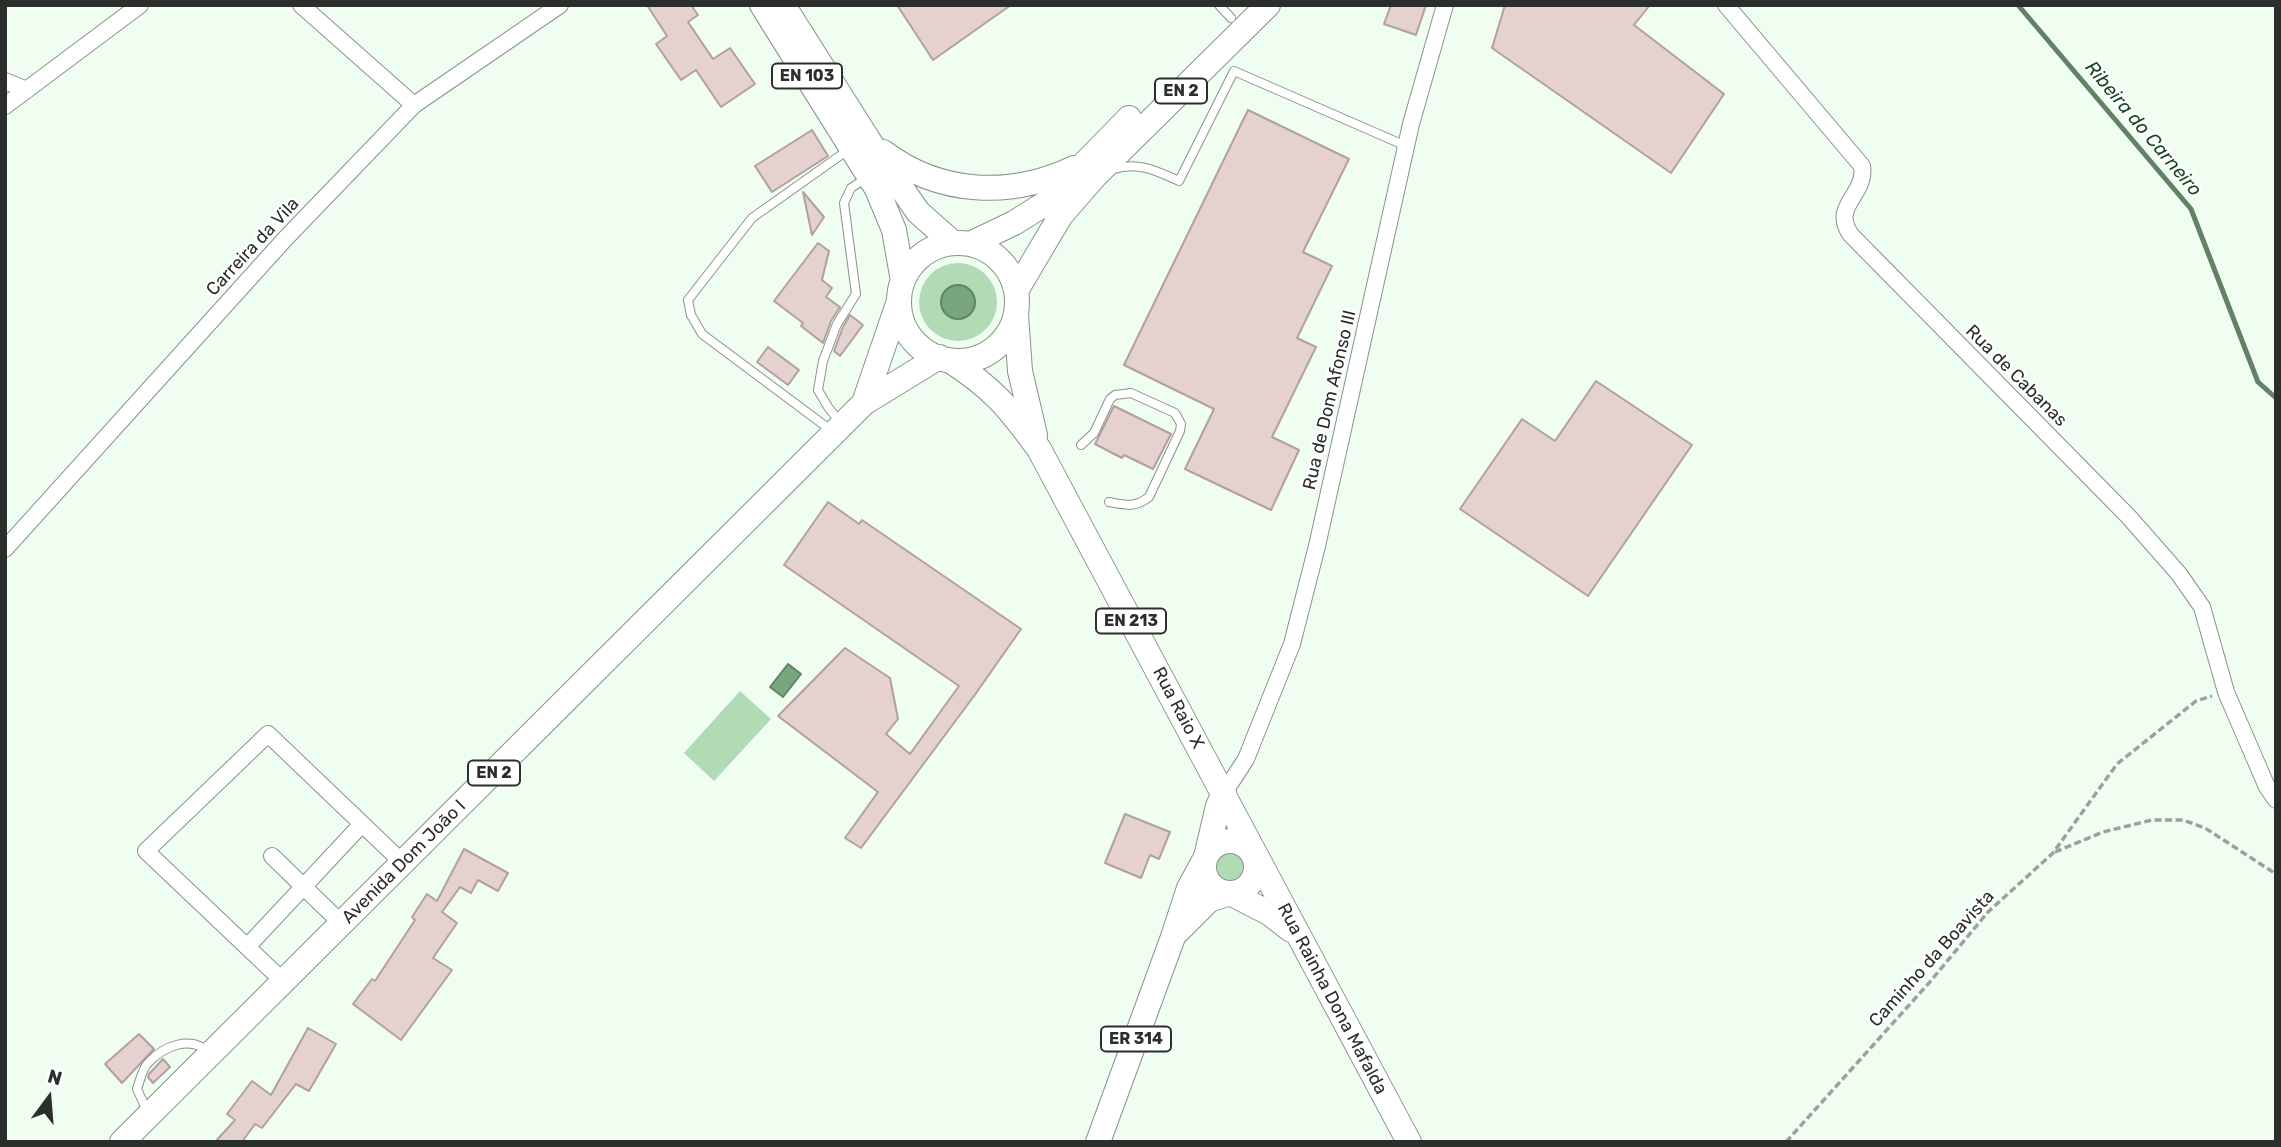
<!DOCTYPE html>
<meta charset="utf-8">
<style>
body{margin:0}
#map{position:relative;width:2281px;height:1147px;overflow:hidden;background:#f0fdf1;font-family:Rubik,sans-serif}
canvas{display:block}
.frame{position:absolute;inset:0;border:7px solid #2a2f2b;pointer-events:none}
.north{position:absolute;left:14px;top:1063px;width:70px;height:70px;-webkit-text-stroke:5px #fff;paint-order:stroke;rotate:16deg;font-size:19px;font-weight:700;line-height:28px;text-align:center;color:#2a2f2b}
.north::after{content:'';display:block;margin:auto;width:24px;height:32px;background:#2a2f2b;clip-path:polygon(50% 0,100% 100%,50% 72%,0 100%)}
</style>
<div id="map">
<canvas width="2281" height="1147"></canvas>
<div class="frame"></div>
<div class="north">N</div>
</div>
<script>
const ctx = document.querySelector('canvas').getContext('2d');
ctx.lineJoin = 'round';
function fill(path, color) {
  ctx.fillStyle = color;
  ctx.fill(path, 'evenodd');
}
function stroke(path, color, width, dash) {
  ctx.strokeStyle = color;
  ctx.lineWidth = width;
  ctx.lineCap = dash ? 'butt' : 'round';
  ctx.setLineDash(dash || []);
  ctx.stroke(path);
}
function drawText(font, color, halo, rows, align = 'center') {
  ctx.font = font + ' Rubik,sans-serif';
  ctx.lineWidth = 5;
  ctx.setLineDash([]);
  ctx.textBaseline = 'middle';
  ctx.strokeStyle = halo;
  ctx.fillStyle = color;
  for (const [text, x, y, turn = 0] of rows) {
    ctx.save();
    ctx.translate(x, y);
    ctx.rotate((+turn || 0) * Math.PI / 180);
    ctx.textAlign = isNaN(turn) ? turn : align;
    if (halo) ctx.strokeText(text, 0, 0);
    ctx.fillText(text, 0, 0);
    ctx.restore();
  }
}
const green = new Path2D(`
 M919 302a39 39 0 1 1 78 0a39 39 0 1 1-78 0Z
 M740,691L771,719L714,781L684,753Z
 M1214 866a17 17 0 1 1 34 0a17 17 0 1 1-34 0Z`);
const water = new Path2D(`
 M941 302a17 17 0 1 1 34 0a17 17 0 1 1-34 0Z
 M788,664L801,674L783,697L770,687Z`);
const stream = new Path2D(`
 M2018,5L2191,209L2258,382L2276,398`);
const building = new Path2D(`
 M647,5H691L698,15L688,22L713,59L730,48L755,84L721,107L696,70L681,80L656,44L667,36Z
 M897,5H1011L933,60Z
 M1391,5H1426L1416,35L1384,24Z
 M1505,5H1650L1634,25L1724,94L1671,173L1492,48Z
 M1248,110L1349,159L1303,252L1332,266L1297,338L1316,347L1272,437L1299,450L1271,510L1185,469L1214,409L1124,365Z
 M812,130L828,156L772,192L755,166Z
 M803,192L824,217L812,235Z
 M818,243L829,251L822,280L832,288L826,297L840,307L831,321L823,343L801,326L803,323L774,301Z
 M850,315L863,325L840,356L834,351L843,327Z
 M768,347L799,370L788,385L757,362Z
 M1596,381L1692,445L1588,596L1460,509L1522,419L1555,441Z
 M1114,406L1171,434L1153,469L1124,455L1122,458L1095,444Z
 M828,502L859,524L862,520L1021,629L974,696L861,848L845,838L878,792L778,716L845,648L890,678L898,719L886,734L910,754L959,686L784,565Z
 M1125,814L1170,832L1159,859L1150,855L1141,878L1105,863Z
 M464,849L508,873L498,891L478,880L471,893L460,887L442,912L457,923L433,958L452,970L401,1040L353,1004L372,979L375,981L415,920L412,917L427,894L437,901Z
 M308,1028L336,1044L309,1091L296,1084L262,1128L255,1124L242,1142H215L235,1120L227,1114L252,1081L271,1095Z
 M139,1034L154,1049L122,1083L105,1064Z
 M163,1059L170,1067L153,1083L148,1077L149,1074Z`);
const path = new Path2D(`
 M2055,852L2103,832L2152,820H2183L2205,828L2276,874
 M1786,1142L1929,983L1988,912L2053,853L2117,764L2196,701L2212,696`);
const lane = new Path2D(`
 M1219,5L1231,18
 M1114,169C1137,161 1157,171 1179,181L1234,71L1406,146
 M839,421L828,407L818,390L823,361L837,324L856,294L844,203L851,188L868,177
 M832,431L702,334L691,315L688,300L752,218L848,150
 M1081,445L1094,433L1110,399L1115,395L1131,393L1175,413L1181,424L1180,431L1149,497C1135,508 1125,505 1109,502
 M147,1111L137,1089C140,1081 142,1069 148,1063C164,1046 190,1035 209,1052`);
const street = new Path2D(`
 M301,5L414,105
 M1726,5L1862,166C1867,195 1830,206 1851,235L2128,516L2179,574L2202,607L2226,692L2267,787L2276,800
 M5,81L27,90
 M5,106L140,5
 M5,549L285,239L414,105L560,5
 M1224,793L1246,759L1292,644L1317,546L1411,124L1445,5
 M272,856L342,924
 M247,947L362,824
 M284,982L146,851L268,734L403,863`);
const primary = new Path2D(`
 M762,5L877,189L894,230L903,281
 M783,5L869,141L918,212L953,243
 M883,152C940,195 1010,198 1074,168
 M899 302a59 59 0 1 1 118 0a59 59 0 1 1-118 0Z
 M970,244L1014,223L1046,203L1129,118
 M1016,291L1061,215L1095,176L1268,5
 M1016,315L1020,371L1035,435
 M949,360C993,388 1009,408 1039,449C1163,680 1285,911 1409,1142
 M864,403L899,301
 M1204 867a26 26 0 1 1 52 0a26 26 0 1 1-52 0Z
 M1178,931L1209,900L1230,893L1269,913L1291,930
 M122,1142L864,403L939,357
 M1098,1142L1173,937L1189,888L1206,857L1218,806L1224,793`);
const shields = [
 [807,76,70],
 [1181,91,52],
 [1131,621,70],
 [494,773,52],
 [1136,1039,70]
];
const shieldNames = [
 ["EN 103",807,76],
 ["EN 2",1181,91],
 ["EN 213",1131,621],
 ["EN 2",494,773],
 ["ER 314",1136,1039]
];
const streetNames = [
 ["Carreira da Vila",253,247,-47],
 ["Rua de Cabanas",2016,376,45],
 ["Rua de Dom Afonso III",1330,400,-77],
 ["Rua Raio X",1178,708,62],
 ["Avenida Dom João I",404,862,-45],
 ["Caminho da Boavista",1932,959,-48],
 ["Rua Rainha Dona Mafalda",1332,999,62]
];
const waterNames = [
 ["Ribeira do Carneiro",2143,129,50]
];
fill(green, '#b0dbb4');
fill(water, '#78a77d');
stroke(water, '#618364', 2);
stroke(stream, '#618364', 5);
fill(building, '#e4d1d0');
stroke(building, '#b2a09f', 2);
stroke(lane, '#889489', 10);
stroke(street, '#889489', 18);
stroke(primary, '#889489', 26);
stroke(path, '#9aa39b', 3.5, [7, 3.5]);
stroke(lane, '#fff', 8);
stroke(street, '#fff', 16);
stroke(primary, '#fff', 24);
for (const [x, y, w] of shields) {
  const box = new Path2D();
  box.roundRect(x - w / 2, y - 12.5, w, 25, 5);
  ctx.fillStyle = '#fff';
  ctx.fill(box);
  stroke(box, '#2a2f2b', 2);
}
drawText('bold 16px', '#2a2f2b', null, shieldNames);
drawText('18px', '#2a2f2b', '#fff', streetNames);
drawText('italic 19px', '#144920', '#fff', waterNames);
</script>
